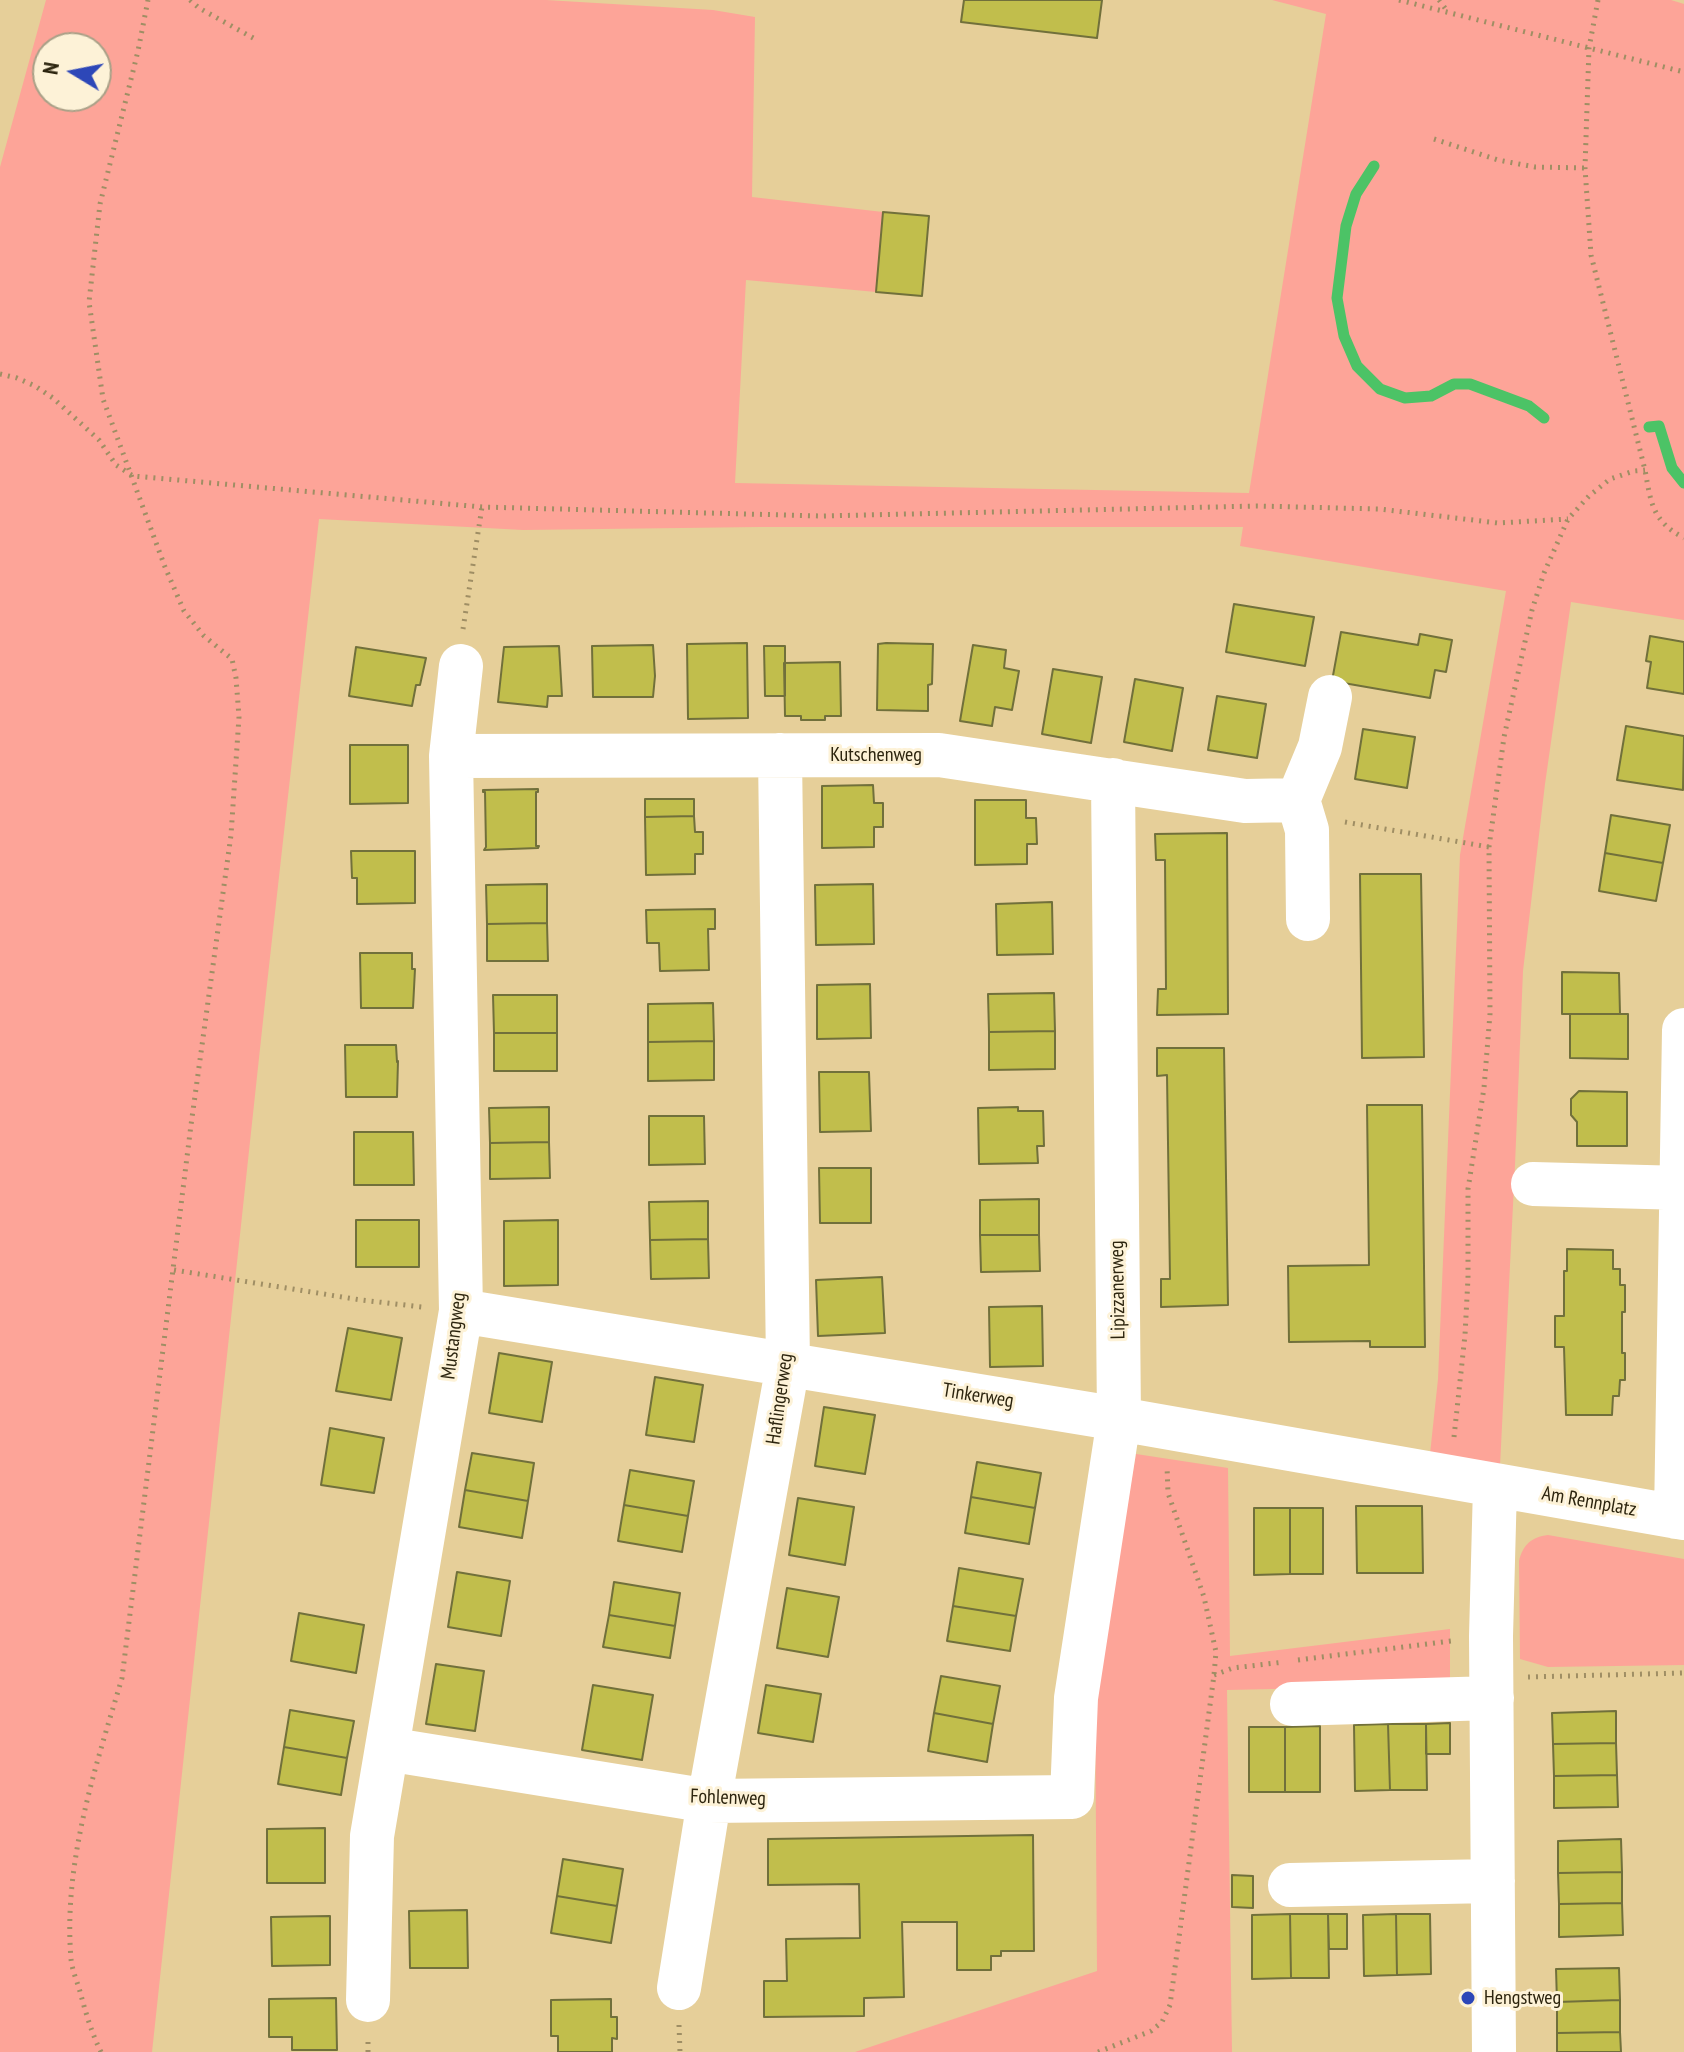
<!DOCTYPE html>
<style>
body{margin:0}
#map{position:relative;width:1684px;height:2052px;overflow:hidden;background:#e6cf99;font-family:"PT Sans Narrow",sans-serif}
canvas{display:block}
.north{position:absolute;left:32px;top:32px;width:80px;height:80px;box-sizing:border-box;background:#fdf2d7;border:2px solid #a9a087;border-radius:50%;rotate:280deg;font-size:22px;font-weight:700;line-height:32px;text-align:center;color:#2c240e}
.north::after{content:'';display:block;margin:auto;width:28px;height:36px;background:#2d47b8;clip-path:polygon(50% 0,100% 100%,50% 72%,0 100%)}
</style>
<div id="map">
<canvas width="1684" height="2052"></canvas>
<div class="north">N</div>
</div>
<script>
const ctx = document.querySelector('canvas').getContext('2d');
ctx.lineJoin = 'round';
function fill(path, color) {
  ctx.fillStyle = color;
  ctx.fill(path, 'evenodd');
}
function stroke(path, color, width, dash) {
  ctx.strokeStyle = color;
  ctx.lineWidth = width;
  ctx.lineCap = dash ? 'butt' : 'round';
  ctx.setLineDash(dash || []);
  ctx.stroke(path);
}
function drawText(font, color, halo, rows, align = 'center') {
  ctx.font = font + ' "PT Sans Narrow",sans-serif';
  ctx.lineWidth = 6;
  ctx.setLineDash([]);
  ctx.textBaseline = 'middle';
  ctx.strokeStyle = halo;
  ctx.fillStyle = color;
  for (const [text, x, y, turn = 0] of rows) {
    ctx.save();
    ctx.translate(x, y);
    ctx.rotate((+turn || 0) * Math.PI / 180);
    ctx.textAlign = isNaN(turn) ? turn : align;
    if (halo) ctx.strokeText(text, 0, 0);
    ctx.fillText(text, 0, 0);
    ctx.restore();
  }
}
const green = new Path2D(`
 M46,0H546L713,10L755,17L752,197L883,212L876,292L746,280L735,483L1249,493L1326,14L1272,0H1671L1684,4V620L1571,602L1545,784L1523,971L1515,1165L1500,1466L1430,1454L1438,1379L1460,855L1506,591L1240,546L1243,527H759L523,530L319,519L266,993L152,2052H0V167ZM48,48H96V96H48Z
 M1136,1454L1228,1468L1230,1656L1450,1629V1685L1227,1690L1232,2052H855L1097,1971L1095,1691Z
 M1548,1535L1684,1559V1665L1548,1667L1520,1659L1519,1561C1523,1545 1531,1537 1548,1535Z`);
const stream = new Path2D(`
 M1374,166L1356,194L1346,226L1337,298L1344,336L1357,366L1380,389L1405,398L1431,396L1454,384H1470L1529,406L1544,418
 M1649,427L1659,426L1672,468L1684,483`);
const building = new Path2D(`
 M964,0H1102L1097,38L961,22Z
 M883,212L929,216L922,296L876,292Z
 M1234,604L1314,617L1305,666L1226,652Z
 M1341,632L1418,645L1420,634L1452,640L1446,672L1435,670L1430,698L1332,681Z
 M1650,636L1684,642V694L1647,688L1651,662L1646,661Z
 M747,643L748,718L688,719L687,644Z
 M886,643L933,644L932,684L928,685V711L877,710L878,644Z
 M653,645L655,676L653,697H593L592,646Z
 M973,645L1006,650L1004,668L1019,671L1012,710L995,707L992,726L960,721Z
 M559,646L562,696H548L547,707L498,702L504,647Z
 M764,646H785V696H765Z
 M356,647L426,658L420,685H416L412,706L349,696Z
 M840,662L841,716H825V720H801V716H785L784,663Z
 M1053,669L1102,677L1091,743L1042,734Z
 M1135,679L1183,688L1172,751L1124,742Z
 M1217,696L1266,704L1257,758L1208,750Z
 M1626,726L1684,736L1683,790L1617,780Z
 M1363,729L1415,737L1407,788L1355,779Z
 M350,745H408V803L350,804Z
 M873,785L874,803H883V827H874V847L822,848V786Z
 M538,789V792H536V846H539L538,848L484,850L486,847L485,792H483V790Z
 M645,799H694V816L645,817Z
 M975,800H1026V818H1036L1037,844H1027V864L975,865Z
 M1611,815L1670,825L1663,863L1605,853Z
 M694,816L695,832H703V854H695V874L646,875L645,817Z
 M1227,833L1228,1014L1157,1015L1158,989H1166L1165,860H1156L1155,834Z
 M351,851H415V903L357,904V878H352Z
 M1605,853L1663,863L1656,901L1599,891Z
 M1360,874H1421L1424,1057L1362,1058Z
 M547,884V923L487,924L486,885Z
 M873,884L874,944L816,945L815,885Z
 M1052,902L1053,954L997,955L996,904Z
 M715,909V929H708L709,970L660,971L659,943H647L646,910Z
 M547,923L548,961H487V924Z
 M360,953H412V969H415L413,1008H361Z
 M1562,972L1619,973L1620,1014H1562Z
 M870,984L871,1038L817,1039V985Z
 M1054,993L1055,1031L989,1032L988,994Z
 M493,995H557V1033H494Z
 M713,1003L714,1041L648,1042V1004Z
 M1570,1014H1628V1059L1570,1058Z
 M1055,1031V1069L989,1070V1032Z
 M494,1033H557V1071H494Z
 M714,1041V1080L648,1081V1042Z
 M345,1045H396L397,1062L398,1061L397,1097H346Z
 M1157,1048H1224L1228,1305L1161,1307V1279H1170L1167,1075L1157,1076Z
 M819,1072H869L871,1131L820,1132Z
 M1579,1091L1627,1092V1146H1577V1122L1571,1115V1099Z
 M1367,1105H1422L1425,1347H1370V1341L1289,1342L1288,1266L1369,1265Z
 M549,1107V1142L490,1143L489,1108Z
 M1018,1107V1111H1043L1044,1146H1037L1038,1163L979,1164L978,1108Z
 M649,1116H704L705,1164L649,1165Z
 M354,1132H413L414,1185H354Z
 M549,1142L550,1178L490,1179V1143Z
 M819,1168H871V1223H820Z
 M1039,1199V1235H980V1200Z
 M708,1201V1239L650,1240L649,1202Z
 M356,1220H419V1267H356Z
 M558,1220V1285L504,1286V1221Z
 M980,1235H1039L1040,1271L981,1272Z
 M708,1239L709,1278L651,1279L650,1240Z
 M1567,1249L1613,1250V1269H1620V1285H1625V1312H1622V1353H1625V1380H1620L1619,1396H1613L1612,1415H1566L1564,1347H1555V1316H1564V1271H1567Z
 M882,1277L885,1333L818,1336L816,1280Z
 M1042,1306L1043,1366L990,1367L989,1307Z
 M348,1328L402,1338L391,1400L336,1391Z
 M499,1353L552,1362L542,1422L489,1413Z
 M655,1377L703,1385L694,1442L646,1435Z
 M824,1407L875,1415L865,1474L815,1466Z
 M330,1428L384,1438L374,1493L321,1485Z
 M472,1453L534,1463L528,1501L465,1490Z
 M977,1462L1041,1473L1035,1508L971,1497Z
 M630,1470L694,1481L688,1516L624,1505Z
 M465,1490L528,1501L522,1538L459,1527Z
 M971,1497L1035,1508L1029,1544L965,1533Z
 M798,1498L854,1507L845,1565L789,1555Z
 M624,1505L688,1516L682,1552L618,1541Z
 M1356,1506H1422L1423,1573H1357Z
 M1254,1508H1290V1574L1254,1575Z
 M1290,1508H1323V1574H1290Z
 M959,1568L1023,1579L1016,1616L953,1606Z
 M457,1572L510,1581L501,1636L448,1627Z
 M614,1582L680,1593L675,1626L609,1615Z
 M787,1588L839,1597L828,1657L777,1648Z
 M953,1606L1016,1616L1010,1651L947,1641Z
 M299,1613L364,1625L356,1673L291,1661Z
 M609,1615L675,1626L670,1658L603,1647Z
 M436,1664L484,1671L475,1731L426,1724Z
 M941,1676L1000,1686L993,1724L934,1713Z
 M593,1685L653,1695L642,1760L582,1750Z
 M766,1685L821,1694L813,1742L758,1733Z
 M290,1710L354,1721L347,1758L284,1747Z
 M1616,1711V1743L1553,1744L1552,1713Z
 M934,1713L993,1724L987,1762L928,1751Z
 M1450,1723V1754H1426V1724Z
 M1388,1724H1426L1427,1790H1390Z
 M1388,1724L1390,1790L1355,1791L1354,1725Z
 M1320,1726V1792H1285V1727Z
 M1249,1727H1285V1792H1249Z
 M1616,1743L1617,1775L1554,1776L1553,1744Z
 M284,1747L347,1758L341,1795L278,1784Z
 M1617,1775L1618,1807L1554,1808V1776Z
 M325,1828V1883H267V1829Z
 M1033,1835L1034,1951H1001V1956H991V1970H957V1922H902L904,1997L864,1998V2016L764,2017V1981H787L786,1939L860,1938L859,1884L768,1885V1839Z
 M1621,1839L1622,1872L1558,1873V1841Z
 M563,1859L623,1869L617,1906L557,1896Z
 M1622,1872V1903L1559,1904L1558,1873Z
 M1232,1875L1253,1876V1908L1232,1907Z
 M557,1896L617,1906L611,1943L551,1933Z
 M1622,1903L1623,1935L1559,1937V1904Z
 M467,1910L468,1968H410L409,1911Z
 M1290,1914H1328L1329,1978H1291Z
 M1290,1914L1291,1978L1252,1979V1915Z
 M1328,1914H1347V1949H1329Z
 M1396,1914H1430L1431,1974L1397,1975Z
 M1396,1914L1397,1975L1364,1976L1363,1915Z
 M330,1916V1965L272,1966L271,1917Z
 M1619,1968L1620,2000L1557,2002L1556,1969Z
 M336,1998L337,2050H292V2037H269V1999Z
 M611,1999V2017H617V2039L612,2038V2052H558V2036H551V2000Z
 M1620,2000V2032L1557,2033V2002Z
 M1620,2032L1621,2052H1557V2033Z`);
const path = new Path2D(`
 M190,0L199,8L255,39
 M1399,0L1684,72
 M1439,0L1448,12
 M1598,0L1589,48L1585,168L1591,255L1645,470C1651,503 1652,521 1684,538
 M1434,139L1498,160L1535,167L1585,168
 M0,374L17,378L35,386L53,398L99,440L116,465L133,476L482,507L822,516L1257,506L1379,509L1498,523L1568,519
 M463,629L482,507
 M1345,822L1489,847
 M174,1270L361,1300L422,1307
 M1454,1437L1465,1335L1468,1278V1189L1484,1088L1490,1014L1489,847L1504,737L1532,610L1544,573L1568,519L1589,496L1610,479L1634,471L1645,470
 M1298,1660L1451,1641
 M1214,1675L1233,1668L1284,1662
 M1528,1677L1684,1673
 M679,2025L680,2052
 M101,2052C91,2032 85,2010 79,1988C76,1979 72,1969 71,1959C63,1863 95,1769 122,1678L191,1125L231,835L239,717L236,678L232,659L204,636L184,611L165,567L103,399L89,302L100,204L138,51L148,0
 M368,2052V2037
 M1098,2052L1151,2031L1162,2022L1170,2005L1214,1675L1216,1652L1204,1597L1168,1493L1167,1466`);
const minor = new Path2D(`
 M451,756L939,755L1245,801L1298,800L1320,747L1330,697
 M1298,800L1307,830L1308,919
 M1533,1184L1684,1188
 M461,1311L1119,1419L1684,1518
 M1676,1517L1684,1030
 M1292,1704L1492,1698
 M387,1749L709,1801L1072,1797L1076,1698L1119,1419L1113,780
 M1290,1885L1493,1881
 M679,1988L709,1801L788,1365L780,755
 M368,2000L372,1836L461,1311L451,756L461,666
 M1494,2052L1491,1636L1495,1486`);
const markers = [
 [1468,1998,8,"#2d47b8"]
];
const streetNames = [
 ["Kutschenweg",876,755],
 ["Lipizzanerweg",1118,1290,-91],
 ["Mustangweg",454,1336,-83],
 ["Tinkerweg",978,1396,9],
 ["Haflingerweg",780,1399,-82],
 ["Am Rennplatz",1589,1502,10],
 ["Fohlenweg",728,1798,2]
];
const poiNames = [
 ["Hengstweg",1484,1998]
];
fill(green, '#fda498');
stroke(stream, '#4cc366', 11);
fill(building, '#c1be4c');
stroke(building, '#71703b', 2);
stroke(path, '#9f8e64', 5, [2, 6]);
stroke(minor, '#fff', 44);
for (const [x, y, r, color] of markers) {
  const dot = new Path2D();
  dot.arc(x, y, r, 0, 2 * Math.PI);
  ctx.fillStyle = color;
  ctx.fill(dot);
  stroke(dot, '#fdf2d7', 3);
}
drawText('20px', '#2c240e', '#fdf2d7', streetNames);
drawText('20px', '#2c240e', '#fdf2d7', poiNames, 'left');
</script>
